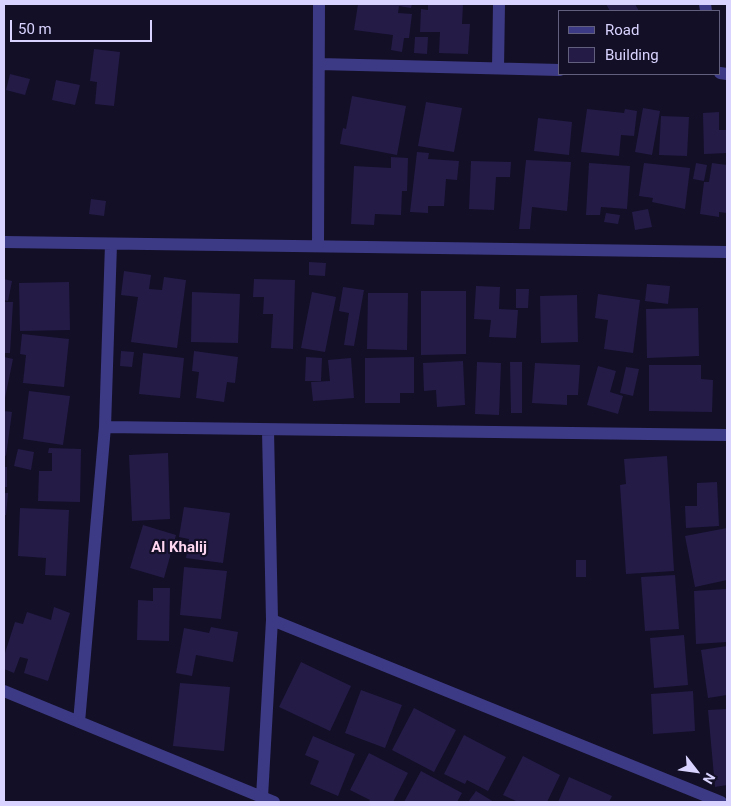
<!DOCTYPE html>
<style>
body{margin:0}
#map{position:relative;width:731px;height:806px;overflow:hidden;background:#130f26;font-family:Roboto,sans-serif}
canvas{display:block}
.frame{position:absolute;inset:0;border:5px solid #d9d4ff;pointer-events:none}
.legend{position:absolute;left:558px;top:10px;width:162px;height:65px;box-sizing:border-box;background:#130f26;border:1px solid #625e7d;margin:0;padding:6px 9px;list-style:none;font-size:15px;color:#d9d4ff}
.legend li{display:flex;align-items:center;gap:10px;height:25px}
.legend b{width:25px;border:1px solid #625e7d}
.north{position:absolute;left:671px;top:746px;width:50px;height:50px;-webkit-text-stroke:4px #130f26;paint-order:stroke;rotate:120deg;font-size:14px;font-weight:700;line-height:20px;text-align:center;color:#d9d4ff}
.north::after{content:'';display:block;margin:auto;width:18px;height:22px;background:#d9d4ff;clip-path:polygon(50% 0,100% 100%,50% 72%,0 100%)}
.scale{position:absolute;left:10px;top:20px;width:142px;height:22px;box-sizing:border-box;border:2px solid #d9d4ff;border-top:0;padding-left:6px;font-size:15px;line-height:18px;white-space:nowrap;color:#d9d4ff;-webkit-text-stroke:4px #130f26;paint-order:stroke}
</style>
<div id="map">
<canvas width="731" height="806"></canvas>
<div class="frame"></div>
<ul class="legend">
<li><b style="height:6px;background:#3d3a85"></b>Road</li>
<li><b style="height:14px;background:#241b47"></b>Building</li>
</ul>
<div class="north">N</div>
<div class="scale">50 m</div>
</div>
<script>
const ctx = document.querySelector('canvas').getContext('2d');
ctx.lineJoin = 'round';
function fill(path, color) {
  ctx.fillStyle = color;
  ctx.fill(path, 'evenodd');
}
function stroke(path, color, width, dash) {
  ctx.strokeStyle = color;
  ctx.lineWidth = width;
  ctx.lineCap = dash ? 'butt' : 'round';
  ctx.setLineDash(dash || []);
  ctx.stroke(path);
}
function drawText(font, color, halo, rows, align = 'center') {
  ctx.font = font + ' Roboto,sans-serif';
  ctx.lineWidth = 4.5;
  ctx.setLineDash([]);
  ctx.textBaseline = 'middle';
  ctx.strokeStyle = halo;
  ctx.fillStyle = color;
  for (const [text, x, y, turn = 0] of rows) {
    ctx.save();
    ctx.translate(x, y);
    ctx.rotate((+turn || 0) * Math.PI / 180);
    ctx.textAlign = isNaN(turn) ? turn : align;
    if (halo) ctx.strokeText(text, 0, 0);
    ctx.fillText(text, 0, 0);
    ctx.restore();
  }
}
const building = new Path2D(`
 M358,4H412L411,8L399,6L398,13L412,14L409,38H404L402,52L391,50L393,35L354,30Z
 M428,4H463L462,24H470L468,54L439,53L440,32H420L421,9L428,10Z
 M606,4H635L639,11H610Z
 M415,37H428L427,54L414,53Z
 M94,49L120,52L114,106L95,104L97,82L90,81Z
 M10,74L30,79L25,95L6,90Z
 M56,80L80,85L75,105L52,100Z
 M352,96L406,106L397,155L340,144L343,128L346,129Z
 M426,102L462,108L454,152L418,146Z
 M643,108L660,111L652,155L635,152Z
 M587,109L624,113L625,109L637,111L634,136L621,135L619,156L581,152Z
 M719,112V130H727V153L704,154L703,113Z
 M661,116L689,117L687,156L659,155Z
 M538,118L572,122L569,155L534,151Z
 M417,152L429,153L428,159L459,161L457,180L446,179L444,206H428V213L410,212Z
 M391,157L408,158L407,191H402L401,215L375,214L374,225L351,224L354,166L391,168Z
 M526,160L571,162L567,211L532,207L530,229H519Z
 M471,161L511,162L510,177H496L494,210L469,209Z
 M589,163L630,166L627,209L601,207L600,215H586Z
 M644,163L690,168L685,209L652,202L653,198L639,196Z
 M696,163L707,165L704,181L693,179Z
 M712,163L727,165V213L719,212V217L700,214L704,182H709Z
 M91,199L106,201L104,216L89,214Z
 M648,209L652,227L635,230L632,212Z
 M606,213L620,215L618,224L604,222Z
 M309,262L326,263L325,276L309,275Z
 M124,271L151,275L149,289L162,290L164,277L186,280L177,348L131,342L138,297L121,295Z
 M4,279L12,281L8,301L4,300Z
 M254,279L295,280L293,349L271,348L273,314H263L264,297H253Z
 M69,282L70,330L20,331L19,283Z
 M647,284L670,286L668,304L645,301Z
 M476,286L500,287L499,309L518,310L516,338L489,337L491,320L474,319Z
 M343,287L364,290L354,346L344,345L349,313L339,311Z
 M516,289H529L528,308H516Z
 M421,291H466V354L421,355Z
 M192,292L240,294L238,343L191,342Z
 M312,292L336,297L325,352L301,348Z
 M368,293H408L407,350L367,349Z
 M598,294L640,300L633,353L604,349L608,320L595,318Z
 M577,295L578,342L541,343L540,296Z
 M4,302H13L10,353H4Z
 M698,308L699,356L647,358L646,309Z
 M22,334L69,339L64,387L23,383L26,355L20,354Z
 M121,351L134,352L132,367L120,366Z
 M194,351L238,357L235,383L227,382L224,402L196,398L199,372L192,371Z
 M143,353L184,358L180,398L139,394Z
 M4,357L13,359L5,398H4Z
 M306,357L322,358L321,381H305Z
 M414,357V393H400V403H365V358Z
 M351,358L354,398L313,401L311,382L330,381L328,360Z
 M463,361L465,405L437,407L436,390L424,391L423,363Z
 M477,362L501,363L499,415L475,414Z
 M510,362H522V413H511Z
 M535,363L580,365L578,395H567V405L532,403Z
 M649,365H701V379L713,380L712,412L649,411Z
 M598,366L616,371L610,392L623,396L618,414L587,405Z
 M626,367L639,369L633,396L620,393Z
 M29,391L70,396L63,445L23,439Z
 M4,411L12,412L6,456L4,455Z
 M49,448L81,449L80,502L38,501L39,471H52V453H48Z
 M18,449L34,452L31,470L14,466Z
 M168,453L170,519L132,521L129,455Z
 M667,456L674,571L626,574L620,485L626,484L624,459Z
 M4,467H7V487H4Z
 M717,482L719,526L686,528L685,506H697V483Z
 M4,493H8L6,515H4Z
 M184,507L230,513L223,563L186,558L189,539L179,537Z
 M20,508L69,510L66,576L45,575L46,558L18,556Z
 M143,525L176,535L164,578L130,568Z
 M727,528V580L695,587L685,536Z
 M576,560H586V577H576Z
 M184,567L227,571L221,619L180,615Z
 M675,575L679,629L645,631L641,577Z
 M153,588H170L169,641L137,640L138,600L153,601Z
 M727,589V642L696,644L694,591Z
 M54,607L70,613L48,681L24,673L28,659L20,657L14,673L4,669V656L15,622L23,624L27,612L51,620Z
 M211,627L238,632L233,662L196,655L192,676L176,673L184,628L209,633Z
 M684,635L688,685L654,688L650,638Z
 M727,646V695L708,698L701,650Z
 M301,662L351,686L330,731L279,707Z
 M180,683L230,687L224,751L173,746Z
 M361,690L402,705L385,748L345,733Z
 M693,691L695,731L653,734L651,694Z
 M414,708L456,730L434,772L392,750Z
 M727,709V785L715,787L708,710Z
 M464,735L506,757L488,791L467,780L465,784L444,774Z
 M313,736L355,754L338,796L310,784L319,761L305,755Z
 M369,753L408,773L393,802H368L370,800L350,790Z
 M523,756L560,775L547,802H518L503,795Z
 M421,771L462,793L457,802H404Z
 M569,777L612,796L609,802H558Z
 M476,791L494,802H468Z`);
const street = new Path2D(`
 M705,4L706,11
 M319,64L560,70
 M498,68L499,4
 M720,73L727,74
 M4,242L727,252
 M318,246L319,4
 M105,427L727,435
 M272,620L721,802
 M4,691L274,802
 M79,722L105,427L111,244
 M262,797L272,620L268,431`);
const neighbourhoodNames = [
 ["Al Khalij",179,548]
];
fill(building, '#241b47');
stroke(street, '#3d3a85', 12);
drawText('bold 15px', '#ffd6f0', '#130f26', neighbourhoodNames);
</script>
